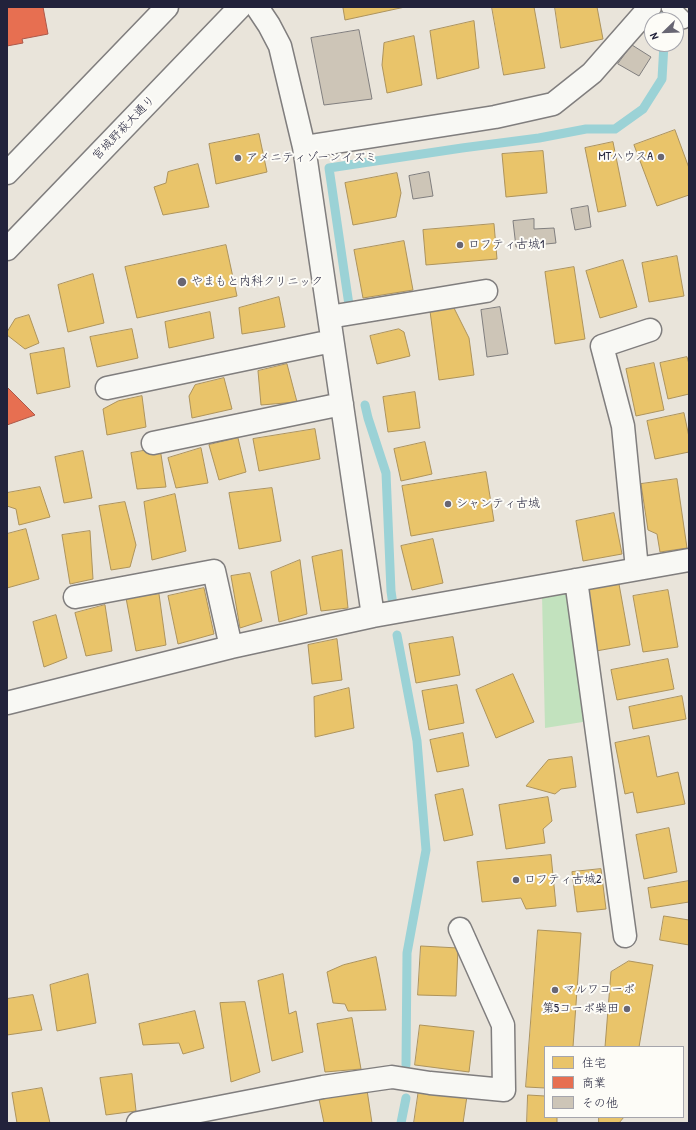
<!DOCTYPE html>
<meta charset="utf-8">
<style>
body{margin:0}
#map{position:relative;width:696px;height:1130px;overflow:hidden;background:#e9e4da;font-family:"Patrick Hand","Klee One",sans-serif}
canvas{display:block}
.frame{position:absolute;inset:0;border:8px solid #22223b;pointer-events:none}
.legend{position:absolute;left:544px;top:1046px;width:140px;height:72px;box-sizing:border-box;background:#fdfcf7;border:1px solid #a5a5ac;margin:0;padding:5px 7px;list-style:none;font-size:12px;color:#22223b}
.legend li{display:flex;align-items:center;gap:8px;height:20px}
.legend b{width:20px;border:1px solid #a5a5ac}
.north{position:absolute;left:644px;top:12px;width:40px;height:40px;box-sizing:border-box;background:#fdfcf7;border:1px solid #a5a5ac;border-radius:50%;rotate:247deg;font-size:11px;font-weight:700;line-height:16px;text-align:center;color:#22223b}
.north::after{content:'';display:block;margin:auto;width:14px;height:18px;background:#686673;clip-path:polygon(50% 0,100% 100%,50% 72%,0 100%)}
</style>
<div id="map">
<canvas width="696" height="1130"></canvas>
<div class="frame"></div>
<ul class="legend">
<li><b style="height:11px;background:#e9c46a"></b>住宅</li>
<li><b style="height:11px;background:#e76f51"></b>商業</li>
<li><b style="height:11px;background:#cdc5b7"></b>その他</li>
</ul>
<div class="north">N</div>
</div>
<script>
const ctx = document.querySelector('canvas').getContext('2d');
ctx.lineJoin = 'round';
function fill(path, color) {
  ctx.fillStyle = color;
  ctx.fill(path, 'evenodd');
}
function stroke(path, color, width, dash) {
  ctx.strokeStyle = color;
  ctx.lineWidth = width;
  ctx.lineCap = dash ? 'butt' : 'round';
  ctx.setLineDash(dash || []);
  ctx.stroke(path);
}
function drawText(font, color, halo, rows, align = 'center') {
  ctx.font = font + ' "Patrick Hand","Klee One",sans-serif';
  ctx.lineWidth = 4;
  ctx.setLineDash([]);
  ctx.textBaseline = 'middle';
  ctx.strokeStyle = halo;
  ctx.fillStyle = color;
  for (const [text, x, y, turn = 0] of rows) {
    ctx.save();
    ctx.translate(x, y);
    ctx.rotate((+turn || 0) * Math.PI / 180);
    ctx.textAlign = isNaN(turn) ? turn : align;
    if (halo) ctx.strokeText(text, 0, 0);
    ctx.fillText(text, 0, 0);
    ctx.restore();
  }
}
const green = new Path2D(`
 M567,588L589,721L545,728L542,595Z`);
const homes = new Path2D(`
 M346,7H405L345,20L343,8Z
 M492,7H534L545,68L504,75Z
 M555,7H597L603,39L561,48Z
 M474,21L479,68L437,79L430,31Z
 M414,36L422,85L387,93L382,65L384,43Z
 M675,130L689,168V195L657,206L634,145Z
 M259,134L267,172L216,184L209,144Z
 M613,142L626,206L598,212L585,148Z
 M543,151L547,193L506,197L502,154Z
 M198,164L209,207L163,215L154,187L166,183L168,172Z
 M397,173L401,193L396,217L353,225L345,183Z
 M494,224L497,259L426,265L423,230Z
 M404,241L413,290L363,298L354,250Z
 M226,245L237,296L137,318L125,267Z
 M677,256L684,296L649,302L642,263Z
 M623,260L637,307L600,318L586,271Z
 M574,267L585,339L555,344L545,272Z
 M93,274L104,323L68,332L58,285Z
 M279,297L285,327L242,334L239,308Z
 M454,308L469,338L474,375L439,380L430,311Z
 M210,312L214,338L169,348L165,322Z
 M29,315L39,343L25,349L7,335V332L15,319Z
 M132,329L138,358L97,367L90,337Z
 M399,329L404,332L410,356L377,364L370,336Z
 M64,348L70,387L37,394L30,354Z
 M687,357L689,364V394L668,399L660,363Z
 M654,363L664,410L636,416L626,369Z
 M287,364L297,402L261,405L258,371Z
 M224,378L232,409L192,418L189,396L195,385Z
 M415,392L420,428L388,432L383,397Z
 M142,396L146,427L107,435L103,409L118,401Z
 M684,413L689,437V452L655,459L647,421Z
 M315,429L320,459L259,471L253,439Z
 M238,438L246,472L219,480L209,445Z
 M425,442L432,474L401,481L394,449Z
 M160,448L166,487L137,489L131,453Z
 M201,448L208,483L176,488L168,458Z
 M83,451L92,498L64,503L55,457Z
 M486,472L494,521L411,536L402,486Z
 M677,479L687,548L660,552L657,534L648,530L641,484Z
 M40,487L50,517L19,525L16,509L7,506V493Z
 M272,488L281,541L239,549L229,493Z
 M175,494L186,551L152,560L144,502Z
 M125,502L136,545L130,567L111,570L99,506Z
 M614,513L622,554L583,561L576,521Z
 M26,529L39,579L7,588V534Z
 M90,531L93,579L70,584L62,535Z
 M433,539L443,583L412,590L401,546Z
 M342,550L348,608L321,611L312,557Z
 M300,560L307,614L279,622L271,572Z
 M250,573L262,621L240,628L231,576Z
 M619,584L630,645L596,651L586,589Z
 M204,588L214,634L178,644L168,596Z
 M668,590L678,647L643,652L633,596Z
 M159,594L166,645L136,651L126,598Z
 M105,605L112,651L86,656L75,613Z
 M56,615L67,658L44,667L33,622Z
 M453,637L460,675L416,683L409,644Z
 M337,639L342,680L312,684L308,645Z
 M668,659L674,689L617,700L611,670Z
 M513,674L534,722L496,738L476,690Z
 M457,685L464,723L429,730L422,691Z
 M349,688L354,728L315,737L314,697Z
 M682,696L686,719L633,729L629,707Z
 M463,733L469,766L437,772L430,740Z
 M649,736L657,777L678,772L685,804L637,813L633,792L625,794L615,743Z
 M572,757L576,787L561,789L555,794L526,786L548,760Z
 M463,789L473,835L444,841L435,795Z
 M548,797L552,821L543,829L545,843L506,849L499,805Z
 M669,828L677,872L644,879L636,835Z
 M551,855L556,906L526,909L521,898L482,902L477,862Z
 M601,869L606,909L577,912L572,872Z
 M689,881V902L651,908L648,888Z
 M664,916L689,920V945L660,940Z
 M538,930L581,933L573,1047H545V1088L526,1087Z
 M421,946L458,948L456,996L418,995Z
 M376,957L386,1010L348,1011L345,1004L333,1003L327,972L343,965Z
 M629,961L653,965L639,1047H605L611,972Z
 M88,974L96,1023L57,1031L50,985Z
 M283,974L289,1014L296,1011L303,1052L272,1061L258,981Z
 M33,995L42,1030L7,1035V999Z
 M245,1002L260,1072L231,1082L220,1003Z
 M195,1011L204,1048L183,1054L179,1043L143,1045L139,1024Z
 M352,1018L361,1069L325,1072L317,1024Z
 M420,1025L474,1031L469,1072L415,1065Z
 M132,1074L136,1111L106,1115L100,1078Z
 M42,1088L50,1123H17L12,1093Z
 M419,1089L467,1096L463,1123H414Z
 M367,1090L372,1123H324L319,1099Z
 M528,1095L545,1096V1117H557V1123H527Z
 M599,1117H624L619,1123H599Z`);
const shops = new Path2D(`
 M7,7H43L48,34L22,39L23,43L7,46Z
 M7,387L35,415L7,425Z`);
const stream = new Path2D(`
 M663,20V7
 M349,305L329,168L462,148L539,138L586,129H615L643,109L662,79L664,44
 M365,405L368,418L386,473L391,591L393,605
 M397,635L417,741L426,850L407,953L406,1065
 M401,1123L406,1098`);
const building = new Path2D(`
 M359,30L372,99L324,105L311,38Z
 M632,45L651,57L639,76L618,64Z
 M429,172L433,196L413,199L409,176Z
 M588,206L591,227L575,230L571,209Z
 M534,219V229L554,228L556,243L516,247L513,221Z
 M500,307L508,354L487,357L481,310Z`);
const lane = new Path2D(`
 M670,7L683,20`);
const street = new Path2D(`
 M257,7L269,25L280,46L304,147L373,616
 M304,147L495,117L553,104L592,73L650,7
 M329,317L486,291
 M107,388L332,341
 M153,443L342,404
 M637,569L623,426L602,346L650,330
 M576,580L625,936
 M75,597L214,571L231,647
 M7,703L231,647L373,616L689,560
 M138,1123L323,1087L392,1077L430,1083L504,1090L503,1025L460,929`);
const secondary = new Path2D(`
 M7,173L167,7
 M7,249L240,7`);
const markers = [
 [661,157,4,"#686673"],
 [238,158,4,"#686673"],
 [460,245,4,"#686673"],
 [182,282,5,"#686673"],
 [448,504,4,"#686673"],
 [516,880,4,"#686673"],
 [555,990,4,"#686673"],
 [627,1009,4,"#686673"]
];
const streetNames = [
 ["宮城野萩大通り",124,128,-46]
];
const poiNames = [
 ["MTハウスA",653,157,"right"],
 ["アメニティゾーンイズミ",246,158],
 ["ロフティ古城1",468,245],
 ["やまもと内科クリニック",191,282],
 ["シャンティ古城",456,504],
 ["ロフティ古城2",524,880],
 ["マルワコーポ",563,990],
 ["第5コーポ柴田",619,1009,"right"]
];
fill(green, '#c2e2be');
fill(homes, '#e9c46a');
stroke(homes, '#ad935c', 1);
fill(shops, '#e76f51');
stroke(shops, '#ac584a', 1);
stroke(stream, '#9bd2d6', 9);
fill(building, '#cdc5b7');
stroke(building, '#807e7e', 1);
stroke(lane, '#807e7e', 20);
stroke(street, '#807e7e', 25);
stroke(secondary, '#807e7e', 25);
stroke(lane, '#f8f8f4', 17);
stroke(street, '#f8f8f4', 22);
stroke(secondary, '#f8f8f4', 22);
for (const [x, y, r, color] of markers) {
  const dot = new Path2D();
  dot.arc(x, y, r, 0, 2 * Math.PI);
  ctx.fillStyle = color;
  ctx.fill(dot);
  stroke(dot, '#fdfcf7', 1.5);
}
drawText('12px', '#22223b', '#fdfcf7', streetNames);
drawText('12px', '#22223b', '#fdfcf7', poiNames, 'left');
</script>
